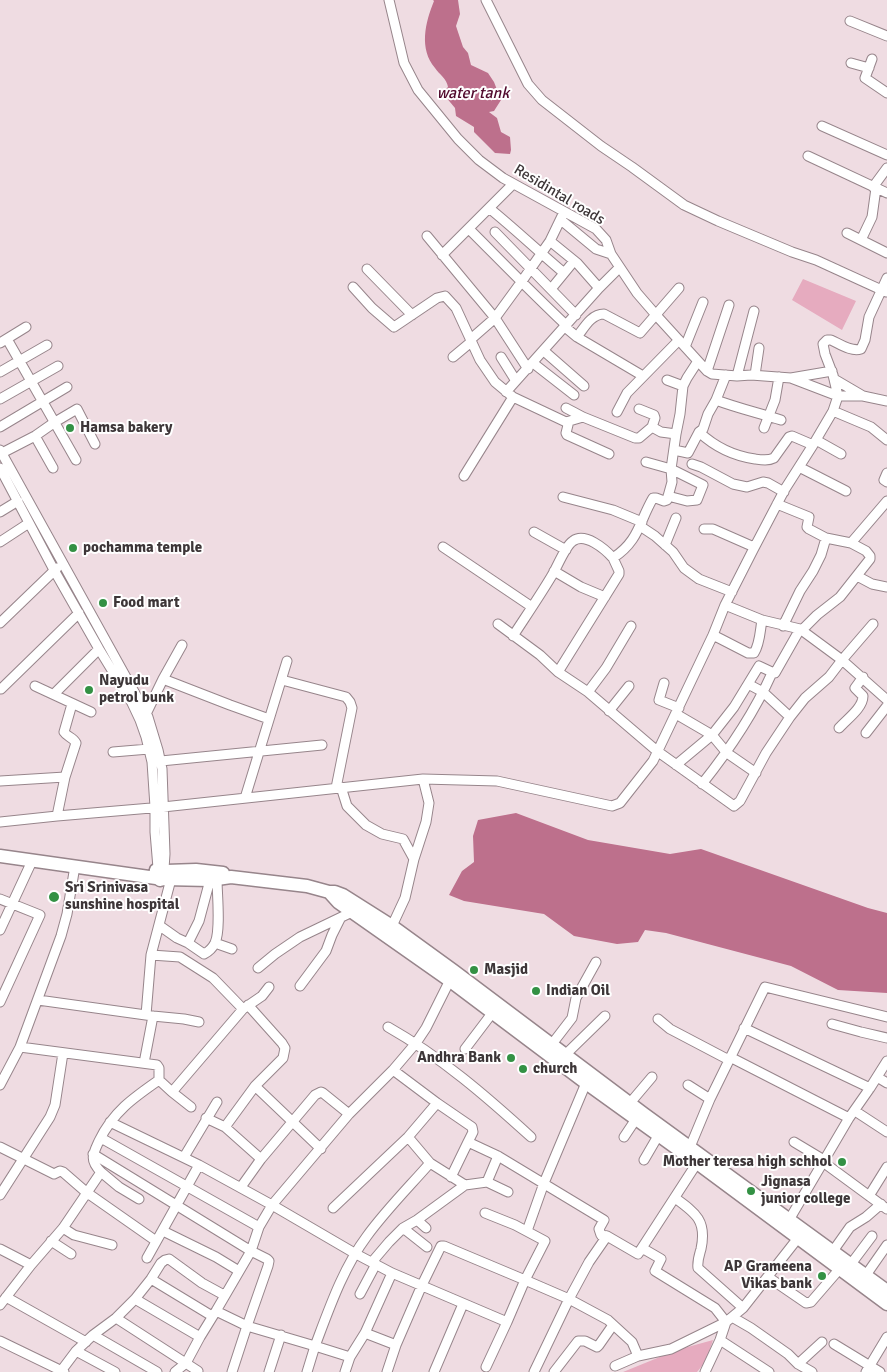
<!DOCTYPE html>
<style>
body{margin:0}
canvas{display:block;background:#efdce2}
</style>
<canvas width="887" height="1372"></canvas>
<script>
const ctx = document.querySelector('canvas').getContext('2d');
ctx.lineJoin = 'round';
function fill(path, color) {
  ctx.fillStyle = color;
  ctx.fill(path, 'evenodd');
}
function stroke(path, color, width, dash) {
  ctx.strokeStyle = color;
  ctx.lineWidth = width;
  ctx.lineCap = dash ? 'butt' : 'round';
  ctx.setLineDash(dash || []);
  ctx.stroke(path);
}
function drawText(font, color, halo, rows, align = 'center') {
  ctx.font = font + ' Signika,sans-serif';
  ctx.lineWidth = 4;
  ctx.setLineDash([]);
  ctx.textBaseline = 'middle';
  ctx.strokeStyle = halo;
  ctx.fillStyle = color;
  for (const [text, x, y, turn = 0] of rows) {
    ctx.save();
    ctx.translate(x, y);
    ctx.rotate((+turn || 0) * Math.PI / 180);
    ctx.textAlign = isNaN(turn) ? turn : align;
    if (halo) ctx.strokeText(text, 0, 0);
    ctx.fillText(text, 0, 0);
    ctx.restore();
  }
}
const green = new Path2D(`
 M803,279L856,301L842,330L792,300Z
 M713,1340L706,1361L697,1372H623L677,1350Z`);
const water = new Path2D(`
 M433,0H458L460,14L456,26L463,47L468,53L471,65L488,73L494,82L501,100L494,111L489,112L497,118L501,132L510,137L511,150L510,154L495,153L474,132V127L456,116L455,108L445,96L446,89L448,87C447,79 439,74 435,68C419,49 425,23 434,1Z
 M516,813L588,840L670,854L701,849L868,908L887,913V993L838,990L791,966L666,933L645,930L638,942L617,944L574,936L544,914L464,901L449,895L462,871L474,862L473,836L478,820Z`);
const minor = new Path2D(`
 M389,0L404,63L418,90L458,139L479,160L503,178L596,229L606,240L611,254L637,293L656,315L707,371L712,374L737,376L751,375L791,378L838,396H863L887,401
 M486,0L528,84L542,100L601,146L632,167L684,205L718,221L792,252L816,260L886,292
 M850,21L887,36
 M872,59L865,78L887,93
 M851,63L869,68
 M822,126L887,155
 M808,156L887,193
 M873,187L887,168
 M489,208C515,229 539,252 564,273
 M561,220L596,249L611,254
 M469,229C501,261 533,294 566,325
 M495,232L576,315
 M847,233L887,253
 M427,236L495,318L528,369
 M861,240L872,217L876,188
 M550,241L577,263L599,288
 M442,255L513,184
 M367,269L412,315
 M353,287L372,308L394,327L437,298L445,296L456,308L480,360L495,382L513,397L566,422L583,417L635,438H639L652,427L661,432L676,434L680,414L683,386L687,378L698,361
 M551,289L574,261
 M565,327L577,337L643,376
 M577,337C584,328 591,314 604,314L640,333L679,288
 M7,339L76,460
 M471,339L495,318L522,281L550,241L564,212
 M0,343L26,327
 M685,347L703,302
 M544,351L584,386
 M453,357L471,342
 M501,357L516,381
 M533,363L574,395
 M707,371L729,305
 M0,372L47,345
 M726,375L716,400L708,414L703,429L699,432C715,447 734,456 755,459C762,460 768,461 774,458L789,437L792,436L813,445
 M755,375L759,348
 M737,376L754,311
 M791,378L832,371
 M834,379L863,396
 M667,380L683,386
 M506,392L599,288L619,268
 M0,399L58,366
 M716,400C737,408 759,413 781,420
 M566,408L583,417
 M639,409L654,415L655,418L652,427
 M833,411L871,427L887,440
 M617,412L627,393L679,340
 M566,422L568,425L566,433L567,435L609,454
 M0,427L67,387
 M764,428L775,400L779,377
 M35,436L53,468
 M816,440L841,454
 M0,450L148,717L158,750L162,769L165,854L164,869
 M674,450L688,453L699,432
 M2,453L35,436L55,422L77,409L95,444
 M646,462L671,469L703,485L697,500L687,501L668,496
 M692,464L701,467L733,484L747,487L763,482L768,483L784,492
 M799,467L846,491
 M0,468L54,570L99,649L132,703L140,720L146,737L152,762L155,807V832L158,868
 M887,473L884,480L887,482
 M464,476L513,397
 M563,497L613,510L642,522
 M777,504L809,517L807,527L809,529L826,538L851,543L866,551L870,556V559L840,597L817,615L802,630
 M0,512L18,501
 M640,526L655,536L673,552L684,568L699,579L732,592
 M704,529H713L754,547
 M534,532L566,550
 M0,542L29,523
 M851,543L887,501
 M665,545L676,518
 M443,547L532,607
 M554,571L581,587L605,597
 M857,576L872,584L887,587
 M725,605L762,620L800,629L842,660L887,700
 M0,623L57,568
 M498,624L540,655L558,672L588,692L657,751L734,806L740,801L766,753L790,717L805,698L829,677L842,660L873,624
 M783,626L800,591L813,571L821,555L826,538
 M713,635L748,653H754C760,644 760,631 762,620
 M513,636C526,616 539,597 551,577C557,568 565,546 573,541C585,532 605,549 613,558
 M558,672L619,574V571L613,558C639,541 639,522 653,498H656L664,501L667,500L672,482L671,469L676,434
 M163,679L230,705L269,719
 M282,680L346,697L350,702L352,708L336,788
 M664,683L659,700L679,708
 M748,684L763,692L790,717
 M35,686L91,712
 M1,689L79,613
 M588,692L606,668L631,626
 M54,694L99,649
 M609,711L629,686
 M146,714L163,679L182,645
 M676,714L712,735L727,753L756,773
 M839,728C847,719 863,708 863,696L855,688L863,677
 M866,733L887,706
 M113,752L149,749
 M161,761L322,745
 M676,765L712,735L734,707L759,666L774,673H775L800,629
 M0,781L65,777
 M702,784C730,749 754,713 772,673
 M341,787L347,806L366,825L382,834L403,839L414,859
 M245,798L287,661
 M57,816L65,777L76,743C73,737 67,737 64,732L72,704
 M0,822L57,816L163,807L423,779L497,781L612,806L620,803L653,761L713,635L725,605L753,550L785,489L813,445L833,411L838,396L833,375L825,354L823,344L827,340H831C840,344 851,352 861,349L865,340L869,317L887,278
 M0,899L40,915L0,1002
 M160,926L177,938L188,943L199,921L210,880
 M392,926L405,898L414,859L426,822L429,803L423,779
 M0,930L32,861
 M188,943L204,954C208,952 213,947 215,943C221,930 217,894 217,879
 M215,943L232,949
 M151,955L180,957L213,978L243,1009
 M258,968L275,954L300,937L352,912
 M300,986L326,951L332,935L340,919
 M38,1000L153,1016L144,1063
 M146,1015L151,955L171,879
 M153,1016L184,1019L199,1022
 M658,1019L670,1029L729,1060
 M832,1024L861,1032L887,1038
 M388,1027C441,1057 486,1096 531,1137
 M744,1028L870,1088
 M552,1044L572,1018L576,998L596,962
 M20,1047L157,1065L159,1068V1080
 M465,1049L493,1012
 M565,1055L605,1016
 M729,1060L730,1057L849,1118
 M393,1070L437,1103L472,1127L473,1132L468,1142
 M877,1077L887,1083
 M0,1085L20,1047L61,936L67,914L75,866
 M688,1085L710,1099
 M255,1086L321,1149
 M172,1092L191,1107
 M630,1103L652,1077
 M855,1111L887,1132
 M206,1118L225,1127L255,1086L283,1058L285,1048L282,1043L248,1005
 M110,1122L199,1165L272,1205L259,1227L251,1251L216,1311L200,1337L186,1363L175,1372
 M225,1127L261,1159
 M624,1137L636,1119
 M101,1138L259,1227
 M794,1142L824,1160
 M0,1147L54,1174L60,1171L63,1172L86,1192L156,1241
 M690,1147L710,1099L765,987L887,1017
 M93,1154L251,1251L267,1259L269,1261L268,1266L247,1326L232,1372
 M184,1157L217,1102
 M644,1160L658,1136
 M823,1162L887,1209
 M101,1172L119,1187L139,1199
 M451,1177L468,1142L498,1156L604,1220L599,1229L601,1235L607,1236
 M487,1182L498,1156
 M465,1185L487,1182L508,1192
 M241,1187L261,1159L315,1095L321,1092L323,1093L349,1114
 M0,1195L50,1117L55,1105L63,1053
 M869,1196L887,1167
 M675,1198C696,1213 707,1221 701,1249C699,1256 697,1261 698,1268L743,1308
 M333,1208L408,1137L437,1103
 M485,1213L515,1225L545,1241L525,1280L569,1299L608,1320L632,1342L638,1356
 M417,1220L426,1228
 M789,1220L849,1118L870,1088L887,1061
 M63,1228L74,1235L112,1245
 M403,1228L427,1247
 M163,1231L216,1257L239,1271
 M527,1231L544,1183L586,1083
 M51,1241L71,1254
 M0,1249L31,1265
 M833,1251L850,1227L866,1217L881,1204
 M147,1258L199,1165
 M372,1262L389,1242L403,1228L417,1220L465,1185L430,1163
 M851,1264L872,1236
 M866,1275L887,1245
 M768,1277L806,1303L811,1302L843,1265
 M151,1279L212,1316
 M360,1294L376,1264
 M6,1297L86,1342
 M135,1299L200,1337
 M0,1305L31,1265L63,1228L101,1172C89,1160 93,1154 99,1141C113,1112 133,1098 159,1080L172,1092L243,1009L262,996L269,987
 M216,1311L247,1326L315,1346C329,1309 343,1268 367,1236C386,1210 409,1187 430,1163L408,1137
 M732,1317L751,1328L788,1354L798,1364L812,1372
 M116,1318L198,1371L197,1372
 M365,1333L396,1345L422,1285L441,1246H444L525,1280L507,1322L392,1273L356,1254L272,1205L349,1114L393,1070L416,1043L426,1028L452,976
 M93,1335L157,1372
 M720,1340L769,1372
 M0,1341L64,1372
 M834,1344L880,1372
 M76,1351L115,1372
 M798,1364L822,1342
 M615,1366L638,1356L671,1349L726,1322L715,1308L655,1271L661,1259L642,1248
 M486,1367L507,1322
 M61,1371L76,1351L93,1335L116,1318L135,1299L151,1279L161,1263L165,1260L169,1259L202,1283L224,1295
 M269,1372L281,1335
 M307,1372L315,1346L350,1357
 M345,1372L350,1357L365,1333L392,1273
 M387,1372L396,1345
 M434,1372L463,1304
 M534,1372L569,1299L589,1262L607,1236L638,1254L697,1163
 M554,1372L578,1341H585L597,1347L599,1345L613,1325
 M705,1372L720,1340L726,1322L743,1308L798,1238
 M866,1372L887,1337`);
const highway = new Path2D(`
 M0,856L156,878
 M166,871L196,870L223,873
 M164,879L166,876V871L161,868L156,870L155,876L160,880L164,879L210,880L231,877L307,886L329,892H335L343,895L392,926L454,971L644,1114L887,1291
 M329,892L338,902L449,980L586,1083L697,1163L887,1304`);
const markers = [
 [70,428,5,"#339144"],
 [73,548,5,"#339144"],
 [103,603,5,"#339144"],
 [89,690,5,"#339144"],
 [54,897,6,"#339144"],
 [474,970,5,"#339144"],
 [536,991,5,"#339144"],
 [511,1058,5,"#339144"],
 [523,1069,5,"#339144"],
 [842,1162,5,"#339144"],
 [751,1191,5,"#339144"],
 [822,1276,5,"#339144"]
];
const streetNames = [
 ["Residintal roads",559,195,31]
];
const poiNames = [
 ["Hamsa bakery",80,428],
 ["pochamma temple",83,548],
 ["Food mart",113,603],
 ["Nayudu",99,681],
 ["petrol bunk",99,698],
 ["Sri Srinivasa",65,888],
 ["sunshine hospital",65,905],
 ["Masjid",484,970],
 ["Indian Oil",546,991],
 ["Andhra Bank",501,1058,"right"],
 ["church",533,1069],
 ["Mother teresa high schhol",832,1162,"right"],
 ["Jignasa",761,1182],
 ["junior college",761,1199],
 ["AP Grameena",812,1267,"right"],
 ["Vikas bank",812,1284,"right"]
];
const waterNames = [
 ["water tank",473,94]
];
fill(green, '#e6abbf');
fill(water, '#bd708c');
stroke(minor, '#97858b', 11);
stroke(highway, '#97858b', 15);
stroke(minor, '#fff', 9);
stroke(highway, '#fff', 12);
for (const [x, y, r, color] of markers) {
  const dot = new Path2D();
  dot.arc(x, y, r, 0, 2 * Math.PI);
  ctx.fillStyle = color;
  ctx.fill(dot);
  stroke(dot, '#fff', 2);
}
drawText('15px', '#3d3638', '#fff', streetNames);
drawText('bold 15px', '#3d3638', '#fff', poiNames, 'left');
drawText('italic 16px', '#51092c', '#fff', waterNames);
</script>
